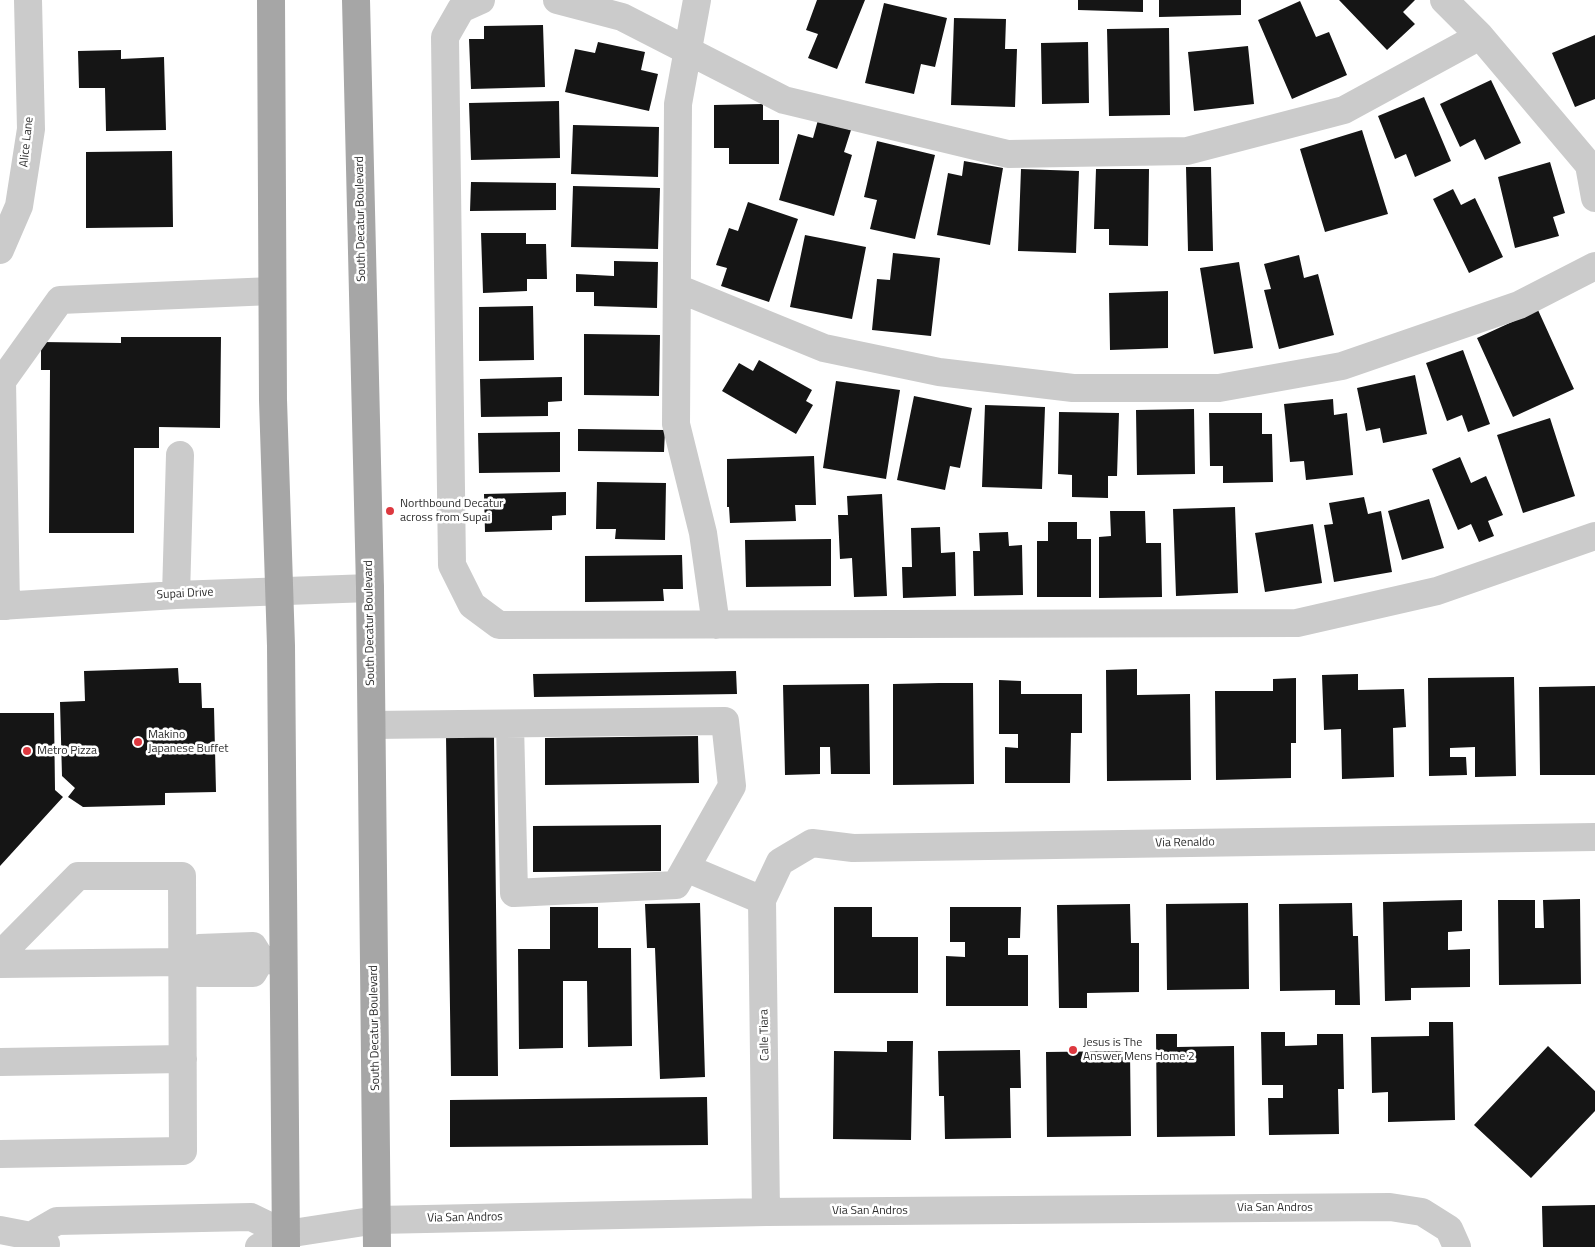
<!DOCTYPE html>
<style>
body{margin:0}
canvas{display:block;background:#fff}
</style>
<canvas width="1595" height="1247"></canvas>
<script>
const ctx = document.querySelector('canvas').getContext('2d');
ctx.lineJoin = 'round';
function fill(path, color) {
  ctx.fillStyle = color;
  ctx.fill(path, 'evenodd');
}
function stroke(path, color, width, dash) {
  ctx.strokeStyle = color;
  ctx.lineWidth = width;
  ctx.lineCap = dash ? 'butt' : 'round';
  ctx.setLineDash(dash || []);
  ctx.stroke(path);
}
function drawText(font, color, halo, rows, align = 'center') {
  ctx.font = font + ' "Titillium Web",sans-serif';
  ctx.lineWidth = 5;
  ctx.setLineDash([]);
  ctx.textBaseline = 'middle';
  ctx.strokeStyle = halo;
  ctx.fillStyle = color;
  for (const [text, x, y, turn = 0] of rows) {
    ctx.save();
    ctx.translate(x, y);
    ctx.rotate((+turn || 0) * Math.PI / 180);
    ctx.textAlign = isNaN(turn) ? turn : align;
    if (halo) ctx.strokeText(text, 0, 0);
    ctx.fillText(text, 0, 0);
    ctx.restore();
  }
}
const building = new Path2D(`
 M817,0H865L837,69L808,58L818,34L806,30Z
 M1078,0H1143V12L1078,10Z
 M1159,0H1241V15L1159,17Z
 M1339,0H1415L1403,12L1415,24L1387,50Z
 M1300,1L1316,37L1329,32L1347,75L1292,99L1258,20Z
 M884,3L947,18L935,67L921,64L914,94L865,83Z
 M954,18L1006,19L1005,49H1017L1015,107L951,105Z
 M543,25L545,87L471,89L469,39H484V26Z
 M1169,28L1170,115L1109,116L1107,29Z
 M1595,35V99L1575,107L1552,53Z
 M598,42L645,52L641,70L658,74L649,111L565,92L575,49L595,53Z
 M1088,42L1089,103L1042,104L1041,43Z
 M1248,46L1254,104L1194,111L1188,52Z
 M121,50V59L164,57L166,130L106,131L105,88H79L78,51Z
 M1491,80L1521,143L1485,160L1475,139L1460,147L1440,104Z
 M1424,97L1451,161L1415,177L1406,154L1395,159L1378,116Z
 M559,101L560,158L471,160L469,103Z
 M763,104V120H779V164H729V148H714V105Z
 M818,120L851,130L844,152L852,155L834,216L779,200L798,134L813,138Z
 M573,125L659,127L658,177L571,174Z
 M1362,130L1388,214L1325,232L1300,149Z
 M877,141L935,155L915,239L870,229L877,200L864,197Z
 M172,151L173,227L86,228V152Z
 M964,161L1003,168L990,245L937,235L948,173L962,176Z
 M1550,162L1565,213L1553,217L1559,236L1515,248L1498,177Z
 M1186,167H1211L1213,251H1188Z
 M1021,169L1079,171L1076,253L1018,251Z
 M1096,169H1149L1148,246L1109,245V229H1094Z
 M471,182L556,183V210L470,211Z
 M573,186L660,188L658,249L571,247Z
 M1453,189L1461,205L1475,198L1503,257L1469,273L1433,199Z
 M748,202L798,219L769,302L721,286L727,268L716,265L729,228L738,231Z
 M481,233H526V244H546L547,279H527V291L483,293Z
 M805,235L866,247L852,319L790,307Z
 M893,253L940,258L931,336L872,330L877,279L890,280Z
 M1299,255L1304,278L1318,274L1334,335L1279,349L1264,290L1271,289L1264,264Z
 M614,261L658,262L657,308L594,306V292H576V274L614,276Z
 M1239,262L1253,348L1214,354L1200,268Z
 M1168,291V348L1110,350L1109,293Z
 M533,306L534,360L479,361V307Z
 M1538,310L1574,389L1513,417L1477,338Z
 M584,334L660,335L659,396L584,395Z
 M121,337H221L220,428L159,427V448H134V533H49L50,370H41V342L121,343Z
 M1463,350L1490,424L1468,432L1462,415L1447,421L1426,363Z
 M759,360L812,390L806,401L813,405L796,434L722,391L739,363L753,371Z
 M1415,375L1427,434L1383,443L1380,428L1366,431L1357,388Z
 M562,377V401L548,402V416L481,417L480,379Z
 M836,381L900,390L886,479L823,468Z
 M914,396L972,408L960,468L950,466L945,490L897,480Z
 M1333,399L1334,415L1347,413L1353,475L1306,480L1304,461L1290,462L1284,404Z
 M985,405L1045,407L1042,489L982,487Z
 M1194,409L1195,474L1137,475L1136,410Z
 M1059,412L1119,413L1117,476H1108V498L1072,497V475L1058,474Z
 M1209,413H1262V434H1272L1273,482L1223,483V466H1210Z
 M1550,418L1575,496L1523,513L1497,435Z
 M578,429L665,430L664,452L578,451Z
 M560,432V472L479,473L478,433Z
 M814,456L816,505H795L796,521L730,523L729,507H727V459Z
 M1460,457L1471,483L1486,476L1503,515L1488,521L1494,536L1479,542L1471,524L1458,530L1432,469Z
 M597,482L666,483L665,540L615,539L616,529H596Z
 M566,492V515L552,516V530L485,532L484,494Z
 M882,494L887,596L854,597L852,558L840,559L838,515H848L847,496Z
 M1364,497L1368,514L1381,511L1392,572L1334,582L1324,525L1333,524L1329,503Z
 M1429,499L1444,548L1402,560L1388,511Z
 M1235,507L1238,593L1176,596L1173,509Z
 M1110,511H1145L1146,543H1161L1162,597L1099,598V537L1111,536Z
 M1048,522H1077V539H1091V597H1037V541H1048Z
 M1313,524L1322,583L1265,592L1255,533Z
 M940,527L941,553L955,552L956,596L903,598L902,567H912L911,528Z
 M1008,532L1009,546L1022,545L1023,595L974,596L973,551H980L979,533Z
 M831,539V586L746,587L745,540Z
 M682,555L683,589H663L664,601L585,602V556Z
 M178,668L179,683H201L202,708H214L216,792L165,793V805L83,807L68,797L75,788L62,776L60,702L85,701L84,671Z
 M1137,669V695L1190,694L1191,780L1107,781L1106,670Z
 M736,671L737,694L534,697L533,674Z
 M1358,674V690L1404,689L1406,727L1393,728L1394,777L1342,779L1341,729L1324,730L1322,675Z
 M1514,677L1516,776L1475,777V747L1450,748V757H1466L1467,775L1429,776L1428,678Z
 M1296,678V743H1291V778L1216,780L1215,691H1273V679Z
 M999,680L1021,681V694H1082V733H1071L1070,783H1005V747L1018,748V734H999Z
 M939,683H973L974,784L893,785V684Z
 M869,684L870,774H831L830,747H820V774L785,775L783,685Z
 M1595,686V775H1540L1539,687Z
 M0,713H54L55,790L63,797L0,866Z
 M446,736H494L498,1076H451Z
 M698,736L699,783L545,785V738Z
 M661,825V871L533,872V826Z
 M1580,899L1581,984L1499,985L1498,900H1535V928H1544L1543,900Z
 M1462,900V931L1448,932V950L1470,949V987L1411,988V1000L1385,1001L1383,902Z
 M700,903L705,1077L660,1079L655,948H647L645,904Z
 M1248,903L1249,989L1167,990L1166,904Z
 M1352,903L1353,936H1358L1360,1005H1335V990L1280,991L1279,904Z
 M1130,904L1131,943H1139V992L1087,993V1008H1059L1057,905Z
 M550,907H598V948H631L632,1046L588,1047L587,981H563V1048L519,1049L518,949H550Z
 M834,907H872V937H918V993H834Z
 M950,907H1021L1020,938H1008V955H1028V1006H946V956L965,957V942H950Z
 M1429,1022H1453L1455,1120L1388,1122V1092L1372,1093L1371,1037L1429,1036Z
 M1261,1032H1285V1046L1317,1045V1034H1343L1344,1089H1338L1339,1134L1269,1135L1268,1098H1283V1085H1262Z
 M1156,1034H1177V1047L1234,1046L1235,1136L1157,1137Z
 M887,1041H913L911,1140L833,1139L834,1051L887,1052Z
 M1548,1046L1595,1091V1111L1531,1178L1474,1125Z
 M1020,1050L1021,1088H1010L1011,1138L945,1139L944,1096H939L938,1051Z
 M1130,1051L1131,1136L1047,1137L1046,1052Z
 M707,1097L708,1145L450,1147V1100Z
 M1595,1205V1247H1543L1542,1206Z`);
const minor = new Path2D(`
 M481,0L461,9L445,37L452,565L472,605L499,625L1297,623L1437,591L1595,536
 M557,0L622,17L784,100L1008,154L1187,151L1344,110L1480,36
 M697,0L678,104L676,424L703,533L716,625
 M1444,0L1480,36L1589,165L1595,198
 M0,250L19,206L31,129L28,0
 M677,288L824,348L939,372L1073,388H1219L1342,366L1519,305L1595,266
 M176,595L180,455
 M0,606L176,595L370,588
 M6,606L2,381L60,300L272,291
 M372,725L725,721L732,786L676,885L514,893L510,724
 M686,868L762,900
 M0,955L78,876H182L183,1151L0,1154
 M183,962L199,948L253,946L261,959L276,961
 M0,964L183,962L199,973H253L261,959
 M0,1062L183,1059
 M766,1212L762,900L780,862L812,843L853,848L1595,837
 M0,1230L31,1236L46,1244
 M31,1236L57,1221L251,1217L286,1234
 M259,1247L286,1234L377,1220L766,1212L1390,1207L1422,1212L1449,1229L1457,1247`);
const major = new Path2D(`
 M271,0L273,400L281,646L286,1247
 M356,0L370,588L377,1247`);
const markers = [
 [390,511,5,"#dd383f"],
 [138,742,5,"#dd383f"],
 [27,751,5,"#dd383f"],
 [1073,1050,5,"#dd383f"]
];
const streetNames = [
 ["Alice Lane",27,142,-84],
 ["South Decatur Boulevard",361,219,-91],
 ["Supai Drive",185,594,-3],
 ["South Decatur Boulevard",370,623,-91],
 ["Via Renaldo",1185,843,-1],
 ["South Decatur Boulevard",375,1028,-91],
 ["Calle Tiara",765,1035,-91],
 ["Via San Andros",1275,1208],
 ["Via San Andros",870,1211],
 ["Via San Andros",465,1218,-1]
];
const poiNames = [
 ["Northbound Decatur",400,504],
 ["across from Supai",400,518],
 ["Makino",148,735],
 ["Japanese Buffet",148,749],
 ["Metro Pizza",37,751],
 ["Jesus is The",1083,1043],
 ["Answer Mens Home 2",1083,1057]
];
fill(building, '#151515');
stroke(minor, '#cbcbcb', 28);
stroke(major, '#a6a6a6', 28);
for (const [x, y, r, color] of markers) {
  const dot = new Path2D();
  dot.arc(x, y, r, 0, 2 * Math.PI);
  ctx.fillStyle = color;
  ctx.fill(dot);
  stroke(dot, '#fff', 2);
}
drawText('12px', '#2e2e2e', '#fff', streetNames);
drawText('12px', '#2e2e2e', '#fff', poiNames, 'left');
</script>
